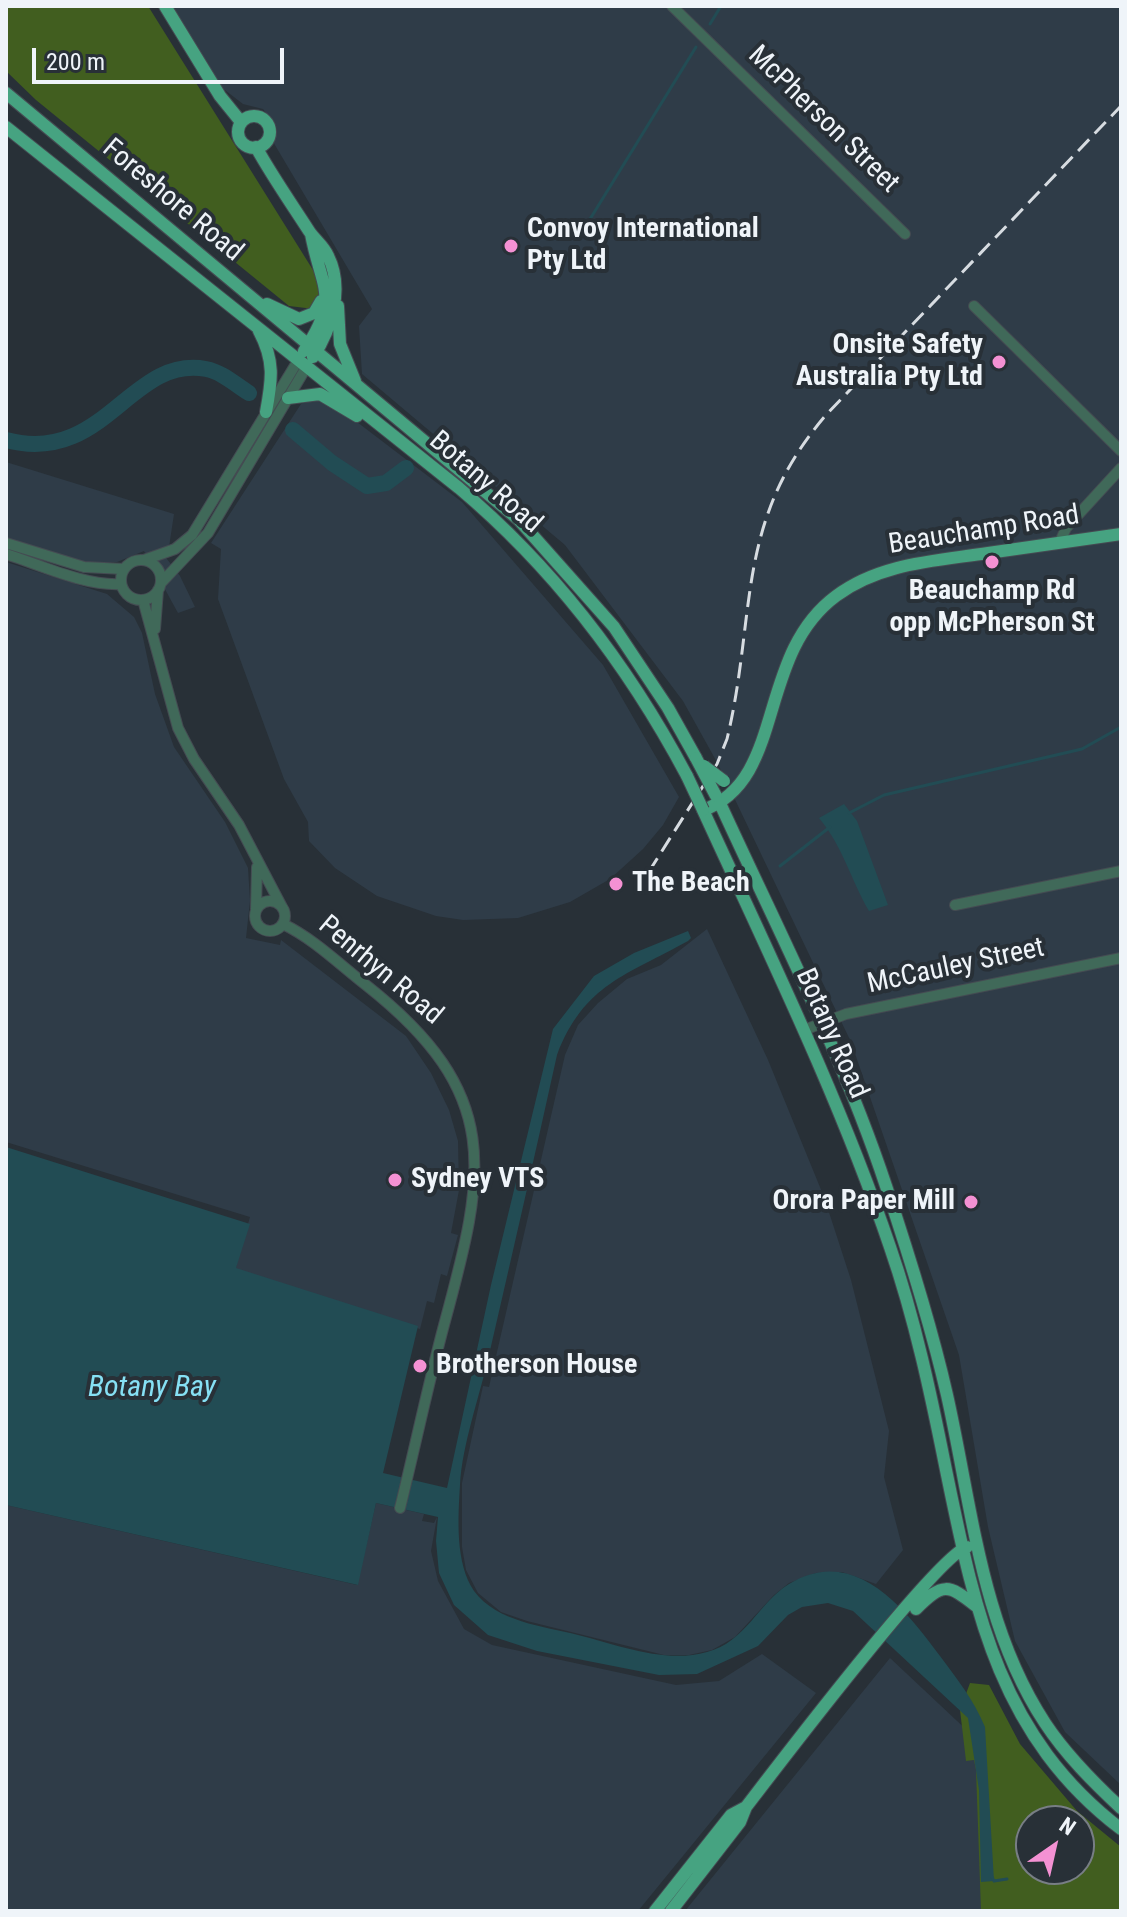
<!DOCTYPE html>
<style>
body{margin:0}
#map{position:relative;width:1127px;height:1917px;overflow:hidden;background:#283037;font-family:"Roboto Condensed",sans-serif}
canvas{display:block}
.frame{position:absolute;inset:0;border:8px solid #eff4f9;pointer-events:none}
.north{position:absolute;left:1015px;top:1805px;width:80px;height:80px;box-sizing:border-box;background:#283037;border:2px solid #787e85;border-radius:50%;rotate:34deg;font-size:22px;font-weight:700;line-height:32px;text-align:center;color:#eff4f9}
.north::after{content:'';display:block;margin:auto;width:28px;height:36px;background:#f491d3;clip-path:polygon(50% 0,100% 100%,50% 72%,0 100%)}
.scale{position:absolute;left:32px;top:48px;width:252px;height:36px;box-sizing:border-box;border:4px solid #eff4f9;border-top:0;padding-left:10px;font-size:24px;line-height:28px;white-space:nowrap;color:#eff4f9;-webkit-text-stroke:6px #283037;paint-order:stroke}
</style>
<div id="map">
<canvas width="1127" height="1917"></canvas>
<div class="frame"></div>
<div class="north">N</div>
<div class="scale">200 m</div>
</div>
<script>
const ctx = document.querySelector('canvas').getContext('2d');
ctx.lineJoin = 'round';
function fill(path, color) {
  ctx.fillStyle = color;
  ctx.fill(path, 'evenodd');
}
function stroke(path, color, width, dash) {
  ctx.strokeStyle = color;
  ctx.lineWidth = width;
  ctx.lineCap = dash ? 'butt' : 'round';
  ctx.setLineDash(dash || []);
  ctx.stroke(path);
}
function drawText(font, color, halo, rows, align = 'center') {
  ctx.font = font + ' "Roboto Condensed",sans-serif';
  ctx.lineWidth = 8;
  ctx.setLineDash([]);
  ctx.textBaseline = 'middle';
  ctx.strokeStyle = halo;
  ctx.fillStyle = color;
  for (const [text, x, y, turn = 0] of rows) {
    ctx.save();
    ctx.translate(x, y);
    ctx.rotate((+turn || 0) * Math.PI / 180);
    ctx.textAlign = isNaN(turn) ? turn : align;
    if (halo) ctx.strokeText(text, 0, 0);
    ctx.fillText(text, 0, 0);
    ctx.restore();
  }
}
const built = new Path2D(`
 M165,6H1121V1785L1065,1732L1015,1641L988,1527L959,1355L851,1042L718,764L683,701L565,545L362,374L359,326L372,309L272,140L277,128L263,109L243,104L217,84Z
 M319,398L336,406L462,502L603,665L679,797L663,825L643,849L610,879L570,902L518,918L463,920L436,916L377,896L335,868L309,841L308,822L284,779L218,599L221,549L211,543L301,404Z
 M6,462L174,514L169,547L160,550L180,576L195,607L178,613L144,551L117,562L87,564L6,539Z
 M6,562L107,594L134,617L142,633L155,694L174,747L225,822L248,868L250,901L246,938L280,945L281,940L406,1036L431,1073L449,1110L458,1141L459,1190L451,1233L458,1235L447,1276L441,1274L434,1303L427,1301L420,1329L235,1270L250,1217L6,1142Z
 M707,929L768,1060L824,1197L851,1280L889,1431L884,1477L903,1550L876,1584L842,1572L816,1573L789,1583L774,1595L735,1637L712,1650L689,1655H664L527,1621L501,1612L478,1593L466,1570L462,1547V1483L483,1386L489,1387L565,1055L578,1025L598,1003L627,979L661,965Z
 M376,1503L424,1514L422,1521L434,1523L437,1517L431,1551L438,1581L464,1629L492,1645L676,1685L719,1681L762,1654L816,1693L638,1911H6V1505L357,1585Z
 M890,1658L989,1751L998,1911H685Z`);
const green = new Path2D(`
 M6,6H148L313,270L318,269L320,297L314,309L289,306L36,100L6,71Z
 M970,1683L989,1685L1020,1744L1077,1811L1121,1847V1911H981L976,1770L974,1760L966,1761L960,1710ZM1031,1821H1079V1869H1031Z`);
const water = new Path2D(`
 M844,804L857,821L888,905L869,911C851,880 842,845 819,818Z
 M688,931L691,938L688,941C627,975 584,984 557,1055C535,1155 512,1255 489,1355C480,1395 462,1445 460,1485C458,1518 455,1563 474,1591C497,1622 543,1626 578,1635C618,1645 665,1664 707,1652C746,1642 758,1603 789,1584C855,1544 905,1609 940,1656C957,1679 974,1700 985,1727L994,1881L981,1882L979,1790L968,1718L853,1611L828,1603L802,1607L788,1615L758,1646L697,1674L659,1675L537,1651L488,1635L454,1605L439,1573L436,1541L438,1517L376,1503L358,1585L6,1505V1147L250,1224L236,1268L418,1326L383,1473L447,1488L491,1285L553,1029L594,976L634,953Z`);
const stream = new Path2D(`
 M710,24L721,6
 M579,237L696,47
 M849,813L884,795L1082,749L1121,727
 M780,866L830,827
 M992,1877L994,1881L1007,1879`);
const river = new Path2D(`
 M293,430L332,463L367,486L386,483L406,468
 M6,440C105,466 130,355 206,369C222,372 236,385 249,393`);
const minor = new Path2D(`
 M672,6L905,234
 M974,306L1121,451
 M1060,542L1066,528L1121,468
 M6,543L84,567L124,569
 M6,554C41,565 84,586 121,584
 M144,560L175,549L192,535L299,359
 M121 580a20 20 0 1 1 40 0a20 20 0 1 1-40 0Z
 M161,583L208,533L307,366
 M143,600L178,728L194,759L239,825L282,907
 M155,629L158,590
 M255 916a15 15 0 1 1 30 0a15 15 0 1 1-30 0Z
 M955,905L1121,871
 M256,909L257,867
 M283,924C314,939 339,964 366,985C504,1094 486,1171 444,1325C428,1385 415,1447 400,1508
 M804,1030L846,1014L1121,958`);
const major = new Path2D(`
 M165,6L220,96L241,122
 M6,93L519,520L614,627L668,708L696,758
 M238 132a16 16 0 1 1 32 0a16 16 0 1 1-32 0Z
 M6,127L459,488C554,568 629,667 687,776
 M256,147C272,176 291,203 309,231C315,240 324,246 328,256C344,288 332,328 313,357
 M267,304L299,319L314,313L321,301
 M338,306L340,344L355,381
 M259,331C275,361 272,380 266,412
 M304,351C341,296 321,289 311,234
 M288,398L320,394L357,416
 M1121,534C1077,540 1032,547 988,553C936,561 880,563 836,596C755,656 787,780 703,810C769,954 839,1097 890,1247C915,1319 931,1395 946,1470C975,1611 999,1736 1121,1829
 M718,799C776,926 842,1053 886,1186C909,1255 931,1325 947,1395C972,1506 981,1626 1045,1723C1066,1755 1093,1782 1121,1808
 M916,1609C943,1582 948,1584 976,1606
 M655,1911L731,1815L746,1807
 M671,1911L740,1822L746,1807C776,1768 937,1556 967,1547`);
const rail = new Path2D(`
 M636,892L717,764L727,739C757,614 734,522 826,415L1121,106`);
const majorBridge = new Path2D(`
 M696,758L716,796
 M704,766L724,781
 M687,776L703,810`);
const markers = [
 [511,246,8,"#f491d3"],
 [999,362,8,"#f491d3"],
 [992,562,8,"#f491d3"],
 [616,884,8,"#f491d3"],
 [395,1180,8,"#f491d3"],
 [971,1202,8,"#f491d3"],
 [420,1366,8,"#f491d3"]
];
const streetNames = [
 ["McPherson Street",823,120,44],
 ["Foreshore Road",172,201,40],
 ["Botany Road",485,483,41],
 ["Beauchamp Road",984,531,-9],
 ["McCauley Street",956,967,-12],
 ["Penrhyn Road",380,971,40],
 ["Botany Road",831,1034,66]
];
const poiNames = [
 ["Convoy International",527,230],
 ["Pty Ltd",527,262],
 ["Onsite Safety",983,346,"right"],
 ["Australia Pty Ltd",983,378,"right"],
 ["Beauchamp Rd",992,592,"center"],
 ["opp McPherson St",992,624,"center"],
 ["The Beach",632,884],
 ["Sydney VTS",411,1180],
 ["Orora Paper Mill",955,1202,"right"],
 ["Brotherson House",436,1366]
];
const waterNames = [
 ["Botany Bay",152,1388]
];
fill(built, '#2f3c48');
fill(green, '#415e1f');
fill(water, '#224c54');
stroke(stream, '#224c54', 3);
stroke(river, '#224c54', 16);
stroke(minor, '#444b52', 12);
stroke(major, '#444b52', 14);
stroke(minor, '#406959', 10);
stroke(major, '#46a381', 12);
stroke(rail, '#d7dce1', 3, [16, 8]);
stroke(majorBridge, '#444b52', 14, []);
stroke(majorBridge, '#46a381', 12);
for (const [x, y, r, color] of markers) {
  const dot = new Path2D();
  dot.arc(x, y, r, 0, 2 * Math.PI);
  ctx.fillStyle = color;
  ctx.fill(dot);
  stroke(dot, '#283037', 3);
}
drawText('28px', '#eff4f9', '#283037', streetNames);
drawText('bold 28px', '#eff4f9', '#283037', poiNames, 'left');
drawText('italic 30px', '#86e0f4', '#283037', waterNames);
</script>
